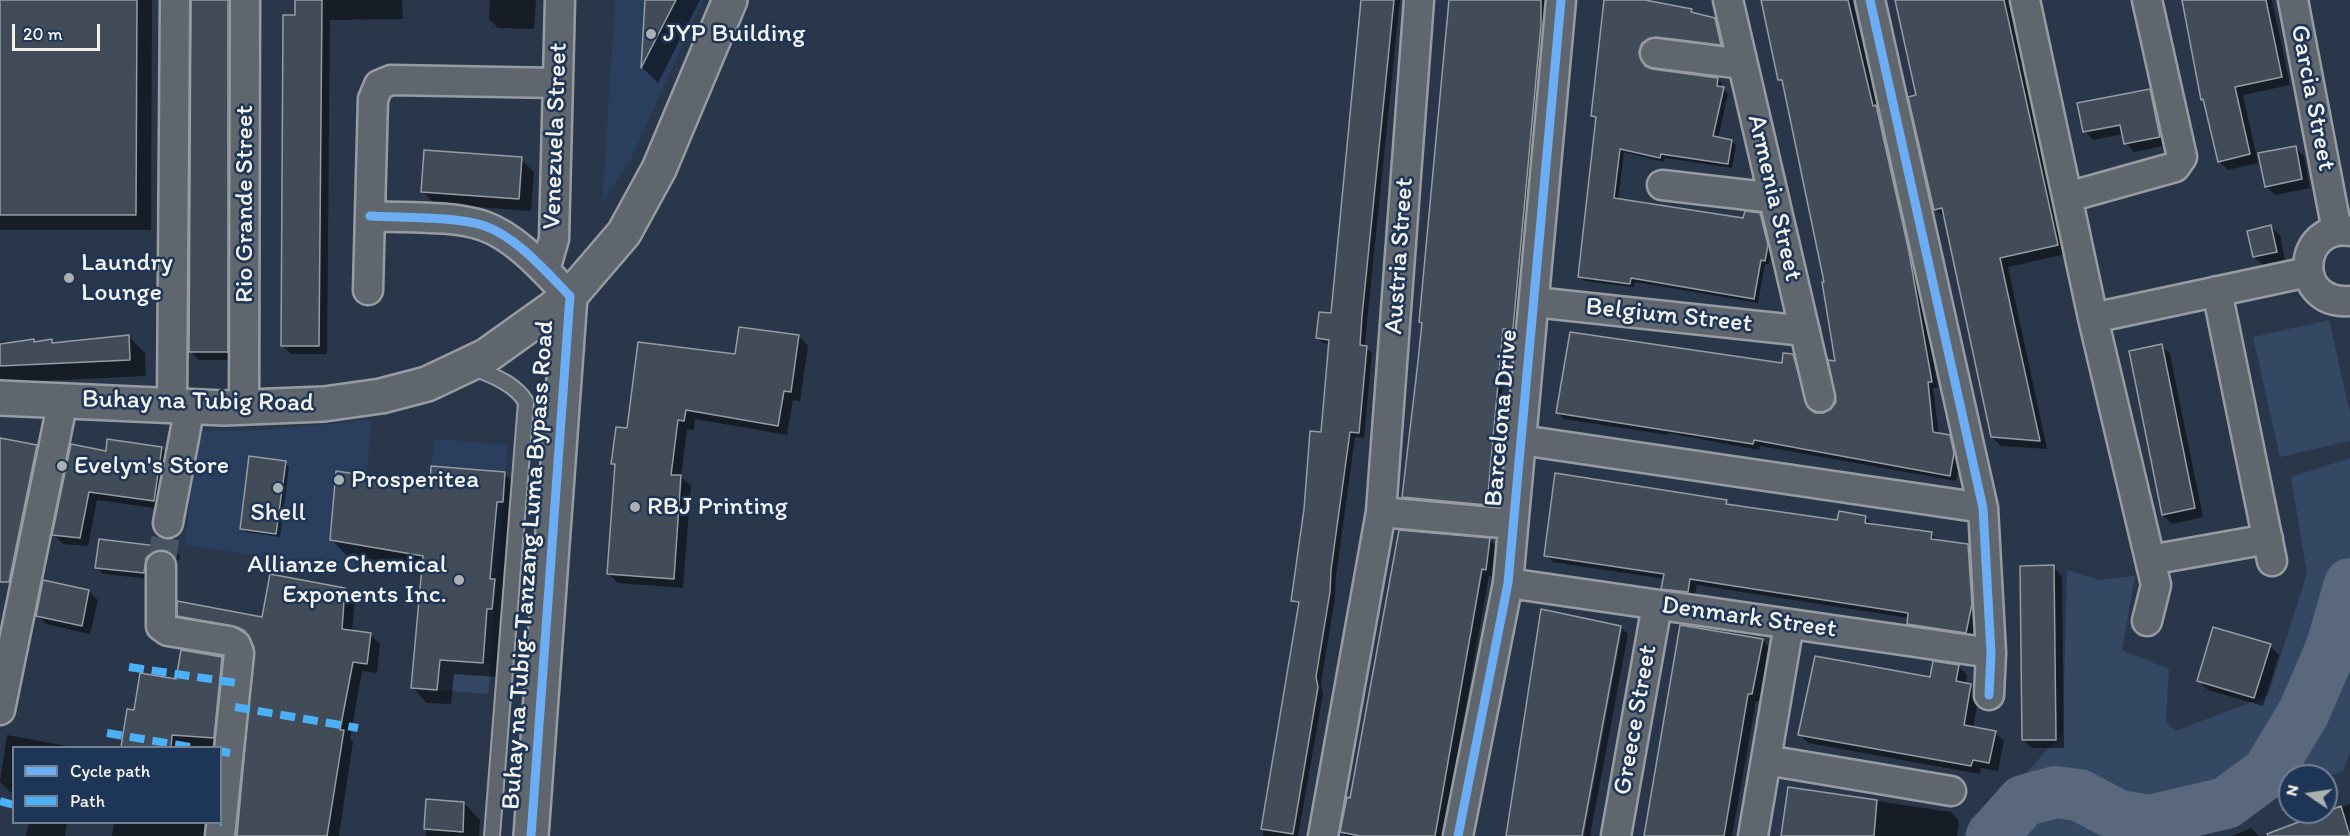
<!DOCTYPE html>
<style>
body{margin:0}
#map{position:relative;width:2350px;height:836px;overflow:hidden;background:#2a374a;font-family:Itim,sans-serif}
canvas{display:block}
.legend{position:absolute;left:12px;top:746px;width:210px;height:78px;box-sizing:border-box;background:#1d3557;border:2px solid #738091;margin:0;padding:8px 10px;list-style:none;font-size:18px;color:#f4f1e8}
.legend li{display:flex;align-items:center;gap:12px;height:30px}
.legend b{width:30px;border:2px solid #738091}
.north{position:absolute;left:2278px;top:764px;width:60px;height:60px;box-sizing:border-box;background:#1d3557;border:2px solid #738091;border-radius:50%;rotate:283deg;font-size:16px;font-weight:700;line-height:24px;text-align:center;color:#f4f1e8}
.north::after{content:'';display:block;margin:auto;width:21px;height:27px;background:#adb0b1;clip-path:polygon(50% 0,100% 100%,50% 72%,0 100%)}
.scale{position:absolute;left:12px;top:24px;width:88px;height:27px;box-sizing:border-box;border:3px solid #f4f1e8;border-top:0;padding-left:8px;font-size:18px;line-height:21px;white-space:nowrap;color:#f4f1e8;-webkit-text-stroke:4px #1d3557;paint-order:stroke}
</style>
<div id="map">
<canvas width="2350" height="836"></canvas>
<ul class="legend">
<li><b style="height:8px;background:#6dadf4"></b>Cycle path</li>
<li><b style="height:8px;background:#4cb0f7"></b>Path</li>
</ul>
<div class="north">N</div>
<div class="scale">20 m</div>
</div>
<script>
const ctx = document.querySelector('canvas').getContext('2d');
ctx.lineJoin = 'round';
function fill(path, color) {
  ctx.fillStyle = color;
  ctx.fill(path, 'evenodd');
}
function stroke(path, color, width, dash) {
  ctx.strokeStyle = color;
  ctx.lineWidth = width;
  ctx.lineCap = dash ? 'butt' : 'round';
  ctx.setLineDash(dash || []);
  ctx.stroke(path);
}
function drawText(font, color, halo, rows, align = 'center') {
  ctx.font = font + ' Itim,sans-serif';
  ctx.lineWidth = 5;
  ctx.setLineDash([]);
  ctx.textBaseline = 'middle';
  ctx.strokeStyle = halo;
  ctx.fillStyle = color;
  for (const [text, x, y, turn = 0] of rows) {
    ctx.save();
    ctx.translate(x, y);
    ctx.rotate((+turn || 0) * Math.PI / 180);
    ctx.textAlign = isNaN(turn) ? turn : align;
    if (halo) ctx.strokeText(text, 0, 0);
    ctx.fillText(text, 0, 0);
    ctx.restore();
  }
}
const built = new Path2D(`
 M615,0H703L632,157L602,205Z
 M372,420L357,570L185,545L198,431L265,430Z
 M434,439L508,445L488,694L411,688Z`);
const green = new Path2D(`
 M2329,320L2350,413V441L2280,457L2253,337Z
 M2350,458V753L2343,771L2326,777L2290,776V790L2222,815L2152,832L2104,828V836H1964L1971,818L2029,770L2063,732L2067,570L2099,580L2135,576L2122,650L2169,669L2166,721L2175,731L2268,696L2307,573L2291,477Z
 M440,660L491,664L488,694L437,690Z`);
const shadow = new Path2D(`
 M0,0H152L151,230H0Z
 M193,0H241L236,360H199L190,351Z
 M296,0H402L403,19L330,20L327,354H291L282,345Z
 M490,0H536L534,29L498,28L489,19Z
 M646,0H700L658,83L643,68Z
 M1362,0H1400L1367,322L1365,347L1372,353L1364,438L1355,437L1336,576L1335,598L1321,683L1323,694L1298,836H1263L1300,606L1293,601L1322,434L1330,344L1323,343L1317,338L1333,315Z
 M1451,0H1546L1545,30L1517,333H1508L1491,508L1408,501L1404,497L1423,324L1420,322Z
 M1605,0H1638L1691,11L1695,15L1714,19L1719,24L1725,48L1642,57L1647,69L1718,79L1722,83L1721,88L1728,93L1718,139L1731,141L1736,145L1732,168L1665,158L1664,162L1624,152L1618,200L1745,220L1760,214L1764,219L1772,250L1769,264H1765L1758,303L1635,282L1634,287L1584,281L1579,276L1597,120L1593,116Z
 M1762,0H1852L1878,109L1882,113L1914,254L1938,388H1933L1939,435L1949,437L1956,444L1960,461L1956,481L1760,446L1759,450L1668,433V435L1564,419L1558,412L1783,365L1792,356L1799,362L1813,413L1823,415L1832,411L1837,403V363L1826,283L1784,84L1779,79Z
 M1899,0H2010L2066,254L2008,267L2047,449L2001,446L1992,437L1945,218L1935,209L1918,96Z
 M2191,0H2272L2290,85L2243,95L2258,163L2228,170L2219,161L2206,103L2202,99Z
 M2149,90L2158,99L2168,145L2134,152L2126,143L2124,134L2093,140L2085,131ZM2127,122L2128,125L2089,132V129Z
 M2296,148L2304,156L2310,188L2275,195L2266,186Z
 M521,159L534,172L531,211L435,204L422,191Z
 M2271,227L2280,235L2285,260L2263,265L2254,257Z
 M128,336L145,353L146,376L0,383V342L51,341L55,344Z
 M799,336L808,346L800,401L793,400L787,435L695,419L694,430L687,429L681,477L691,486L683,588L618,583L608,573L616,467L613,463L629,430L737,355Z
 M2161,345L2170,354L2203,517L2172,524L2163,515L2130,352Z
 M0,439L36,446L45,454L20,576L0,572Z
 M161,448L170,457L162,509L97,500L88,546L63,544L54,535L107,452Z
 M285,463L289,467L280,537L245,532L241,528Z
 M505,474L519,488L506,623H502L497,677L454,674L451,704L427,703L413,688L424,568L346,555L332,540L431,487Z
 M1726,502L1730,506L1838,521L1866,518L1873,525L1932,534L1939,541L1968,545L1975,552L1978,611L1972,639L1915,630L1908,624L1909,618L1697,585L1694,598L1670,595L1663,588L1665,579L1553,562L1546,555Z
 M1490,540L1497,547L1493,576H1489L1443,836H1346L1342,832L1352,800Z
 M100,541L173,549L180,556L179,560L169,555L151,579L103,574L97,567Z
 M2053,567L2062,576L2064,748H2032L2023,740Z
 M345,589L355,599L352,632L370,634L380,644L377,673L362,671L350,739L353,742L339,836H238L256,648L248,636L189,625L179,615L263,618Z
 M89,591L98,600L90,634L46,624L38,615Z
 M1542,611L1620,627L1628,634L1590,836H1584L1622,630H1619L1580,836H1507Z
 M1763,640L1770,648L1760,701H1756L1732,836H1646Z
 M2270,646L2279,655L2263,706L2208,690L2199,681Z
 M221,658L231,668L220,748H123L128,711L135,712L178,680Z
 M1959,667L1967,675L1966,685L1979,695L1973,728L1995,733L2004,741L1998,771L1981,768L1980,774L1808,743L1800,734Z
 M7,735L78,748H14V793L10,792L0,782Z
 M1789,788L1951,812L1959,821L1957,836H1782Z
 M428,801L464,803L480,820L479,836H426Z
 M2350,804V836H2267Z
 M29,822H67L65,836H26Z
 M114,822H215L214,836H112Z
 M2251,828L2259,836H2232Z`);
const river = new Path2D(`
 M1992,836L2023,801L2055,792L2079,795L2119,816L2149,821L2226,803L2268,772L2304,712L2331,649L2350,584`);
const building = new Path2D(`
 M0,0H137L136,215H0Z
 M191,0H228V352H189Z
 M295,0H322L319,346H281L283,15H295Z
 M645,0H676L641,68Z
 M1361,0H1394L1362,316L1360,345L1367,346L1359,433L1350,432L1331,570L1330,592L1316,677L1318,687L1293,834L1261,829L1299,602L1291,601L1304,509L1310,431L1321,432L1329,340L1316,338L1319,312L1331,313Z
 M1449,0H1541V25L1513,329H1503L1487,505L1402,497L1417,370L1422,323L1419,322Z
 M1604,0H1645L1692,9L1691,12L1715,18L1721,45L1656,37L1642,43L1639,52L1645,66L1652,69L1718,78L1717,86L1724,87L1713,136L1732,140L1728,164L1661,154L1660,158L1620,149L1614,198L1743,218L1745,211L1760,213L1768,245L1765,261L1761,260L1754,299L1631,278L1630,284L1578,277L1596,117L1591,116Z
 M1761,0H1848L1873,106L1876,105L1908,247L1932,382H1928L1933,432L1950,435L1954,453L1950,476L1754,440L1753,444L1556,413L1570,332L1782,363L1783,353L1793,354L1808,408L1815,413H1823L1831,409L1836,402L1828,360L1835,361L1822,282H1824L1782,80H1778Z
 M1895,0H2004L2058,245L2000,258L2040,441L1991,437L1942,208L1934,210L1908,97L1916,95Z
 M2182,0H2266L2282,77L2235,87L2250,154L2218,162L2203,99L2201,100Z
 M2150,89L2160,137L2124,144L2120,125L2083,132L2077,103Z
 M2296,146L2302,179L2265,187L2258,153Z
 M424,150L522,157L519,199L421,192Z
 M2271,225L2277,252L2253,257L2247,231Z
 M739,327L799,335L791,392L784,391L778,426L686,410L684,421L678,420L671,475H681L674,579L607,574L615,464H611L616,427L627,428L638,342L735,354Z
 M129,335L130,360L0,366V344L34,339V342L52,339V343Z
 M2162,344L2195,508L2162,515L2129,351Z
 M0,438L37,445L9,582H0Z
 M107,439L162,447L154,501L89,492L80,538L52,535L71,444L106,451Z
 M249,456L286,461L276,534L240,529Z
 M431,466L505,472L503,502H497L490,579H495L492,609H487L483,663L440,660L437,690L411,688L423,556L330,540L336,471L430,485Z
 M1555,473L1727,500L1726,504L1837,520L1839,511L1866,516L1865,523L1932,532L1931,539L1968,544L1972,604L1966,633L1907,624L1908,613L1721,584L1690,579L1688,592L1661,589L1664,574L1544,556Z
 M1399,530L1490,538L1486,570L1482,569L1435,836H1360L1340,832L1347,797L1350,798Z
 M99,539L174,548L173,555L162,550L152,552L146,558L144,573L95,568Z
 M2054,565L2056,740H2022L2020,566Z
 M270,574L345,588L342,629L371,633L367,664L353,662L340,730H344L327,836H237L254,647L245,631L237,627L177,616V601L262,617Z
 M43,580L89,590L82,626L36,616Z
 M1541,609L1621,626L1582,836H1506Z
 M1680,625L1763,639L1752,694H1748L1724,836H1644Z
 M2213,627L2271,644L2254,698L2197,681Z
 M181,650L222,657L214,738L172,735L171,747H121L127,709L134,710L140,673L176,679Z
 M1815,656L1930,677L1933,661L1959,665L1956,681L1971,684L1964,725L1996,731L1989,763L1973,760L1971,766L1798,735Z
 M1788,787L1877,800L1874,836H1781Z
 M426,799L464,802L463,832L424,829Z
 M2341,806L2350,836H2268L2267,834Z`);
const minorTunnel = new Path2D(`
 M161,566L168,523`);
const service = new Path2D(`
 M470,366C490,375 514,382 526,402L492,836`);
const minor = new Path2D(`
 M1728,0L1820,397
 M1870,0L1983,508L1991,653L1989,695
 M2025,0L2093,318L2156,585L2147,621
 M2293,0L2337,231
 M1655,53L1742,64
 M1662,185L1774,198
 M2068,197L2175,167L2182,157L2147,0
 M370,216C404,218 453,215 484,226C512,236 537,262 557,283
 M2350,231C2298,223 2291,305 2350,301
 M545,270L554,239L560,0
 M368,290L373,99L379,85L391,80L558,83
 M2217,291L2272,561
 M1534,302L1805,331
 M2093,318L2308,272
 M172,405L175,0
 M244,408L245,0
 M1521,440L1983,508
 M1381,512L1513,524
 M168,523L190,406
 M2150,560L2268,539
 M161,566V626L168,631L229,641L236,645L239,653L220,836
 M1508,583L1991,653
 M0,710L63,400
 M1766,760L1951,791
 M1323,836L1381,512L1419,0
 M1458,836L1508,583L1561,0
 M1616,836L1657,605
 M1753,836L1789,624`);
const tertiary = new Path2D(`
 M531,836L570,296`);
const secondary = new Path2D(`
 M0,398L224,408L324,404L381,396L427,384L486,356L570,296L624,233L659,169L730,0`);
const quiet = new Path2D(`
 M129,667L237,683
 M235,707L358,728
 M107,733L196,748
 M220,751L230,753
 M0,801L14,805
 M220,822H222`);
const cycleway = new Path2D(`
 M1870,0L1983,508L1991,653L1989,695
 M370,216C402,218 455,216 485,226C518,238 546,272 570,296L531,836
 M1458,836L1508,583L1561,0`);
const markers = [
 [651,34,6,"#adb0b1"],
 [69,278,6,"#adb0b1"],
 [62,466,6,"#adb0b1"],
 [339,480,6,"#adb0b1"],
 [278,488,6,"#adb0b1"],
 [635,507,6,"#adb0b1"],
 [459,580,6,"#adb0b1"]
];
const poiNames = [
 ["JYP Building",663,34],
 ["Laundry",81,263],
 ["Lounge",81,293],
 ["Evelyn's Store",74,466],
 ["Prosperitea",351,480],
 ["RBJ Printing",647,507],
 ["Shell",278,513,"center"],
 ["Allianze Chemical",447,565,"right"],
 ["Exponents Inc.",447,595,"right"]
];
const streetNames = [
 ["Garcia Street",2312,98,79],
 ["Venezuela Street",556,136,-88],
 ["Armenia Street",1774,198,77],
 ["Rio Grande Street",245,204,-90],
 ["Austria Street",1400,256,-86],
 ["Belgium Street",1669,316,6],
 ["Buhay na Tubig Road",198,402,1],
 ["Barcelona Drive",1502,418,-85],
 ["Buhay na Tubig-Tanzang Luma Bypass Road",529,565,-86],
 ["Denmark Street",1749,618,8],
 ["Greece Street",1636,720,-80]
];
fill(built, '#2a3f5d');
fill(green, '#344763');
fill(shadow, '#0007');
stroke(river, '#59687d', 52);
fill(building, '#424c59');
stroke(building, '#979ca3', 1.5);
stroke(minorTunnel, '#485362', 28, [28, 14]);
stroke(service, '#979ca3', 18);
stroke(minor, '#979ca3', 33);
stroke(tertiary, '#979ca3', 38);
stroke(secondary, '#979ca3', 38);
stroke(service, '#60666e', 14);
stroke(minor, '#60666e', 28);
stroke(tertiary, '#60666e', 33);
stroke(secondary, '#60666e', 33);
stroke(quiet, '#4cb0f7', 8, [15, 8]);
stroke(cycleway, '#6dadf4', 9);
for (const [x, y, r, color] of markers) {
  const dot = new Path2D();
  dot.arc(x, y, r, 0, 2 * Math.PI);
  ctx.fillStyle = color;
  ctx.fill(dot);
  stroke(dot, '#1d3557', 2);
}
drawText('26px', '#f4f1e8', '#1d3557', poiNames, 'left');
drawText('26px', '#f4f1e8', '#1d3557', streetNames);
</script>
